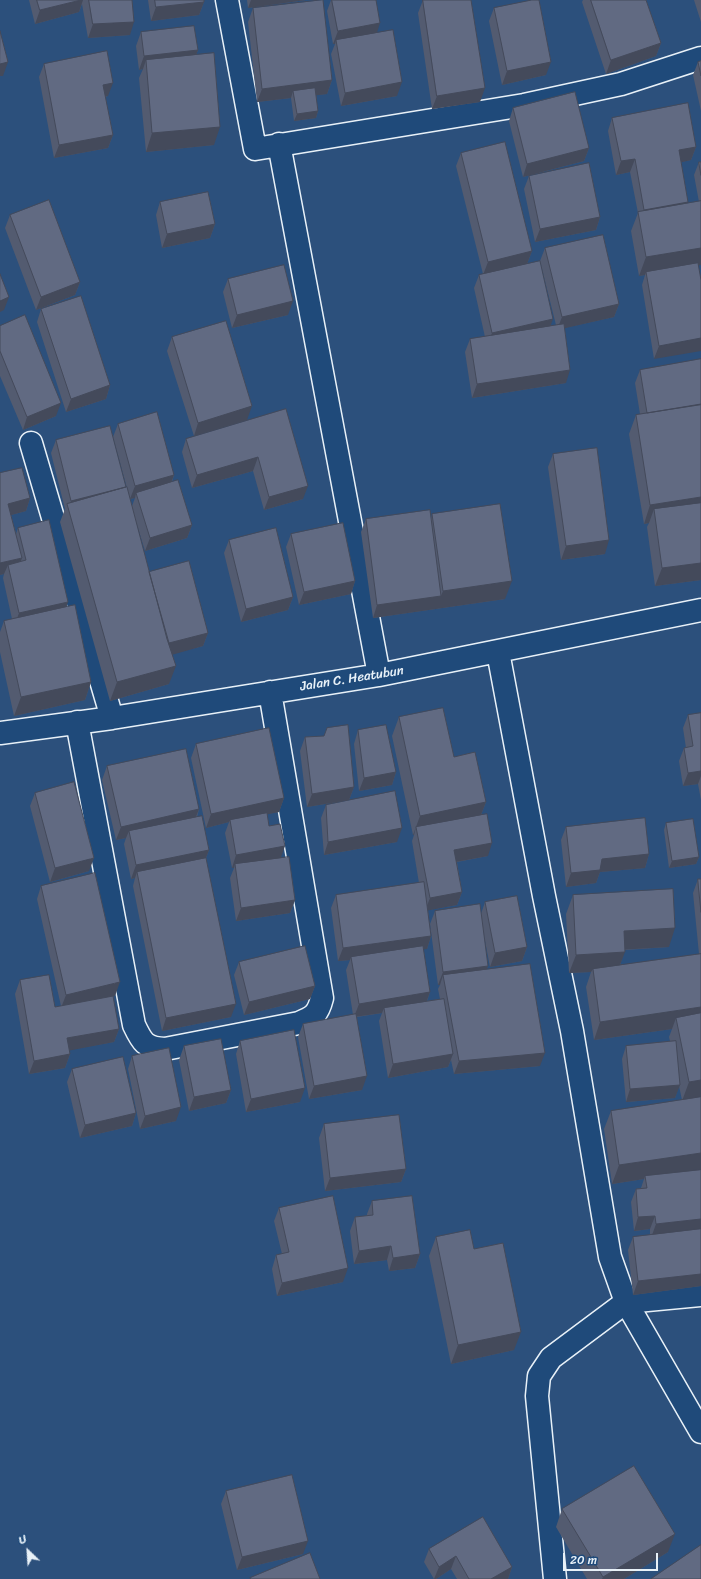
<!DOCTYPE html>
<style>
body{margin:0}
#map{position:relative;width:701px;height:1579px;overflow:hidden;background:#2c507c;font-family:Sriracha,sans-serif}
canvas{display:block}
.north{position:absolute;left:8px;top:1531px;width:40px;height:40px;-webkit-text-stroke:3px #1f4a7a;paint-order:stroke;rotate:335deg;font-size:11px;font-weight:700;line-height:16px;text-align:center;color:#e8f1f8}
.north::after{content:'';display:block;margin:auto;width:14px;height:18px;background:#e8f1f8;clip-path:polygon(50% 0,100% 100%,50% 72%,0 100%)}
.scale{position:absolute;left:563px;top:1553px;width:95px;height:18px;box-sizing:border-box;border:2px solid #e8f1f8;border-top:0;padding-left:5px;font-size:12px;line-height:14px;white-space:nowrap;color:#e8f1f8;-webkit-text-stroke:3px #1f4a7a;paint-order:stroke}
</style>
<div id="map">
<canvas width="701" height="1579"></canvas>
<div class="north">U</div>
<div class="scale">20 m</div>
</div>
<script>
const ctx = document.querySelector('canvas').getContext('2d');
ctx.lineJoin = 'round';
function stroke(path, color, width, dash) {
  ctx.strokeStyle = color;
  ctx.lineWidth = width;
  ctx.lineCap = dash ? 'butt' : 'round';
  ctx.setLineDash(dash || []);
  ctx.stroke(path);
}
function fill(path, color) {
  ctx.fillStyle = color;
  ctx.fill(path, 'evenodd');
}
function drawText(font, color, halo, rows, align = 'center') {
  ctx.font = font + ' Sriracha,sans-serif';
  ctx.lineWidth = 3;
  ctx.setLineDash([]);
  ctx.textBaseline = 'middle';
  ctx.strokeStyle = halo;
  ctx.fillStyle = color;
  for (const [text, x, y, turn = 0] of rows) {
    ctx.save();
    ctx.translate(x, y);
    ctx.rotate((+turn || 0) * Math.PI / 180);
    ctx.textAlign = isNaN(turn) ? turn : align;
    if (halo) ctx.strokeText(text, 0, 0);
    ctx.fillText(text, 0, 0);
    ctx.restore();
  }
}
const minor = new Path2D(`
 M227,0L255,149L524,105L621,84L701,58
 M279,144L379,675
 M31,443L112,718
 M498,652L544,896L572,1031L610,1257L626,1302L701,1432
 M77,722L134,1025C142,1042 145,1048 165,1049L299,1023C314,1017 318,1014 322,998L270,692
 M0,733L112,718L379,675L701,610
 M555,1579L537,1396L539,1376L551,1358L626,1302L701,1295`);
const wall = new Path2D(`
 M29,0H132L130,35L88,38L82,4L79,12L35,24Z
 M148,0H204V2L199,15L151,21Z
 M247,0H306L248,8Z
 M331,0H376L377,33L397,96L341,106L331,54L335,44H333L327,11Z
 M423,0L480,102L432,109L418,13Z
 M583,0H646L661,43L656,56L606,74L582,2Z
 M694,0H701V22Z
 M253,8L332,80L327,94L316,95L318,111L316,118L294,121L291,98L257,102L248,22Z
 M494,8L546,75L502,85L489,21Z
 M141,32L198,50L196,55L214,145L146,152L139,78L143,69L139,70L136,46Z
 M701,61V111L693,75L698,62Z
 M44,64L108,96L105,97L113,135L108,148L54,158L39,77Z
 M513,108L589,148L584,161L523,177L509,121Z
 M612,118L696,147L691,160L681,162L687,204L699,202L694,175L699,162H701V265H698L654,359L642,285L645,275L639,276L631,231L638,213L630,172L616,175L608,131Z
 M461,153L532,251L527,264L551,326L556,325L540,261L545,248L619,304L614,317L564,328L566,383L472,398L465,352L470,339L485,337L474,288L479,275L483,274L456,166Z
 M529,176L600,217L596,230L535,242L524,189Z
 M160,202L215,224L210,238L162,248L156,215Z
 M10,215L80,282L75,295L36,310L5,228Z
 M228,279L288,315L232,328L223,292Z
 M41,309L110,385L106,399L66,412L37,322Z
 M0,326L56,416L23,430L0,376Z
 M172,337L247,420L194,436L167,351Z
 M701,359V580L655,586L647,527L649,523L644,524L629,434L636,415L640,414L635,383L640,370Z
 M286,409L303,499L264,510L253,471L192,488L182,452L186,439Z
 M118,424L174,475L172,482L192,525L187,538L145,551L135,518L149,572L208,633L203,646L172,654L169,684L110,701L60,522L65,509L51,453L56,440L126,487L132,506L135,498L130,499L113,437Z
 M553,454L605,554L561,560L548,467Z
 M0,473L30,498L26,511L11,515L16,534L18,528L67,606L91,682L85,700L14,716L0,652V632L4,621L12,619L3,578L4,574L0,575Z
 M432,514L505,599L373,618L361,532L366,519H431Z
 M291,534L355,581L351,594L299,605L286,547Z
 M229,540L293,597L288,610L241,622L224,553Z
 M701,713V800L698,784L683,786L679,761L684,748H686L683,728L688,715Z
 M399,717L454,757L486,802L481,815L488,856L457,862L462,892L457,905L428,910L431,936L427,949H423L430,992L427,1001L440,999L438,989L440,985H438L430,924L435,911L481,914L485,902L527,947L522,961L490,967L482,925L488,966L486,970L540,1066L454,1074L451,1060L448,1067L388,1078L379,1021L382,1013L357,1017L362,1090L309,1099L298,1037L303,1024L353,1015L346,970L350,960L338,961L331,908L336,895L419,883L412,841L414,835H413L392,736Z
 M358,730L396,772L392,785L359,791L354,744Z
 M305,737L354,787L349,800L307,807L300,751Z
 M196,744L284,798L279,812L267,814L269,826L295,900L290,913L236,921L230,878L234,868H232L225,833L229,822L206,828L191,758Z
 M107,766L199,809L197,817L209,850L206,858L231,1017L162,1031L133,886L135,878L131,879L124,844L126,838L116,840L102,780Z
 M35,793L89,871L50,882L30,806Z
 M326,805L397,842L324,855L321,818Z
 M666,823L699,857L696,864L669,868L664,830Z
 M566,827L649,854L645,868L600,872L596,883L566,887L561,840Z
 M698,879H701V1286L633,1295L628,1250L633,1237L650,1235V1229L634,1231L631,1202L636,1189L641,1188L644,1179L612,1184L604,1129L611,1111L682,1100L679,1086L675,1098L626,1102L622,1059L626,1046L670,1041L669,1037L672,1029L594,1040L586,987L591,972L569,973L566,914L573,895L669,947L625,950L620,965L699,954L693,893Z
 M41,886L115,996H112L119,1029L114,1042L69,1050L70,1054L65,1068L29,1074L15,994L20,980L55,1007L61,1006L37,899Z
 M239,962L315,986L310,999L244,1015L234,975Z
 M240,1041L300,1102L246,1112L236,1054Z
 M184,1046L231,1090L226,1103L189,1111L179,1060Z
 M132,1056L176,1121L140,1129L128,1069Z
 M72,1069L136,1113L132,1126L80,1138L67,1082Z
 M324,1124L406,1169L401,1182L325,1191L319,1138Z
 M372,1201L420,1254L415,1268L389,1271L387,1260L354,1264L350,1231L355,1217L367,1216V1214Z
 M279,1208L343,1282L277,1296L272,1269L276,1255L282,1254L274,1221Z
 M436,1237L474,1249L514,1350L451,1364L429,1256Z
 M226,1491L303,1554L237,1570L221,1504Z
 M562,1509L668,1552L624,1579H587L556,1527Z
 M429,1549L512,1567L508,1579H457L451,1569L436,1579H434L424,1562Z`);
const shadedWall = new Path2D(`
 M81,0H83L79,12L35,24L40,10Z
 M251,0H306L248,8Z
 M204,2L199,15L151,21L156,7Z
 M134,22L130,35L88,38L93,24Z
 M380,23L376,36L336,40L335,44H333L338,31Z
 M661,43L656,56L606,74L611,60Z
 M198,50L193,63L146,60L143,69L139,70L144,56Z
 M8,62L3,76H0V64Z
 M551,62L546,75L502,85L507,71Z
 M332,80L327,94L294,98L293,91L291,98L257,102L262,89Z
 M402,82L397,96L341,106L345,93Z
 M113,83L108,96L98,98L103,85Z
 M485,88L480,102L432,109L437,96Z
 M318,111L316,118L294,121L297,114Z
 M220,127L214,145L146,152L152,133Z
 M113,135L108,148L54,158L59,145Z
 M696,147L691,160L674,164L679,150Z
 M589,148L584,161L523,177L527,164Z
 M635,159L630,172L616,175L621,161Z
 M688,202L683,215L640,223L644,210Z
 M600,217L596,230L535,242L540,229Z
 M215,224L210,238L162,248L167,234Z
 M701,248V265L647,274L646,272L645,275L639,276L646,257Z
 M532,251L527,264L483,275L488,262Z
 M80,282L75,295L36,310L41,297Z
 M9,297L4,310L0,312V301Z
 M293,301L288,315L232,328L237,315Z
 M619,304L614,317L557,330L562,317Z
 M553,319L548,333L487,346L492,333Z
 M701,338V351L654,359L659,346Z
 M570,370L566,383L472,398L477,384Z
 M110,385L106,399L66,412L71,399Z
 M61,403L56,416L23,430L27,417Z
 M252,406L247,420L194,436L198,423Z
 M258,457L253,471L192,488L197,475Z
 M174,475L169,488L136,493L135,498L130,499L135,486Z
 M308,486L303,499L264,510L269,497Z
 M126,487L121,500L68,509L71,501Z
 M701,497V515L654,509L649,523L644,524L650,505Z
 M30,498L26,511L4,517L8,504Z
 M192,525L187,538L145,551L150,538Z
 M609,540L605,554L561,560L566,546Z
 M22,558L17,571L8,565L4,574L0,575V563Z
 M701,563V580L655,586L662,568Z
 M355,581L351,594L299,605L304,592Z
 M512,581L505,599L373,618L377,605L441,596L443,591Z
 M293,597L288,610L241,622L246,609Z
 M68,602L64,615L14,627L19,613Z
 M208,633L203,646L161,658L165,644Z
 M176,666L169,684L110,701L117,682Z
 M91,682L85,700L14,716L21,697Z
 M701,771V776L698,784L683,786L688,773Z
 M396,772L392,785L359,791L364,778Z
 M354,787L349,800L307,807L312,794Z
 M284,798L279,812L230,822V820L229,822L206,828L211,814Z
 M486,802L479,820L416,827L414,835H413L420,816Z
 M199,809L194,822L129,831L126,838L116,840L121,827Z
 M402,828L397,842L324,855L328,842Z
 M492,843L488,856L450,863L454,850Z
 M285,846L280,860L235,864L234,868H232L236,855Z
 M209,850L204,863L137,872L135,878L131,879L136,865Z
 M649,854L645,868L600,872L596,883L566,887L571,873L602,859Z
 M699,857L696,864L669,868L672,861Z
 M94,858L89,871L50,882L55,868Z
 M462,892L457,905L425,911L430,898Z
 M295,900L290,913L236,921L241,908Z
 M675,928L669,947L617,950L624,931Z
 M431,936L427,949L352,959L351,957L350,960L338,961L343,948Z
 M527,947L522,961L490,967L495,953Z
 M625,952L618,970L593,969L591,972L569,973L576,955Z
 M488,966L483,979L443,975L440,985H438L443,972Z
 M120,982L115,996L61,1008L66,995Z
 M315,986L310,999L244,1015L249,1002Z
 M430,992L425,1006L384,1008L382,1013L354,1017L359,1004Z
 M236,1004L231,1017L162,1031L166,1018Z
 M701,1007V1025L676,1018L672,1029L594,1040L600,1022Z
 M119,1029L114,1042L62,1052L67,1038Z
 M545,1053L540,1066L454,1074L459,1061Z
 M70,1054L65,1068L29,1074L34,1061Z
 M453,1054L448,1067L388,1078L393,1064Z
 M367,1076L362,1090L309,1099L314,1086Z
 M701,1080V1097L682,1101L689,1082Z
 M680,1085L675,1098L626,1102L630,1089Z
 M305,1088L300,1102L246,1112L251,1099Z
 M231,1090L226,1103L189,1111L194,1097Z
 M181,1107L176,1121L140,1129L145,1116Z
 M136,1113L132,1126L80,1138L85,1125Z
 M701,1153V1170L645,1176L644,1179L612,1184L619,1165Z
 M406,1169L401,1182L325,1191L330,1178Z
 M655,1216L650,1229L634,1231L638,1217Z
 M701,1219V1232L651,1238L656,1224Z
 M391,1246L387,1260L354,1264L359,1251Z
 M420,1254L415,1268L389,1271L393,1258Z
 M348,1268L343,1282L277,1296L282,1283Z
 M701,1274V1286L633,1295L638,1281Z
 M521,1332L514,1350L451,1364L458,1345Z
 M675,1534L668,1552L624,1579H602L603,1577Z
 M308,1541L303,1554L237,1570L242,1557Z
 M456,1556L451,1569L436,1579H434L439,1567Z
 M512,1567L508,1579H491Z`);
const building = new Path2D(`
 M37,0H81L40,10Z
 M89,0H132L134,22L93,24Z
 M155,0H204V2L156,7Z
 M323,0L332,80L262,89L253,8Z
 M332,0H376L380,23L338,31Z
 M423,0H471L485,88L437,96Z
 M532,0H539L551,62L507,71L494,8Z
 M591,0H646L661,43L611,60Z
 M194,26L198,50L144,56L141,32Z
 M393,30L402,82L345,93L336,40Z
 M0,31L8,62L0,64Z
 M107,51L113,83L103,85L113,135L59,145L44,64Z
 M214,53L220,127L152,133L146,60Z
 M701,61V76L698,62Z
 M315,88L318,111L297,114L293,91Z
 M575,92L589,148L527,164L513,108Z
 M688,103L696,147L679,150L688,202L644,210L635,159L621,161L612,118Z
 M505,142L532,251L488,262L461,153Z
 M699,162H701V175Z
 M589,163L600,217L540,229L529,176Z
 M208,192L215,224L167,234L160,202Z
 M49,200L80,282L41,297L10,215Z
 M701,201V248L646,257L638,212Z
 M603,235L619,304L562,317L545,248Z
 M540,261L553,319L492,333L479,275Z
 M698,263L701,280V338L659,346L646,272Z
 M284,265L293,301L237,315L228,279Z
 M0,274L9,297L0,301Z
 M81,296L110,385L71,399L41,309Z
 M25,315L61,403L27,417L0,351V326Z
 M226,321L252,406L198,423L172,337Z
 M564,324L570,370L477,384L470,339Z
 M701,359V404L647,413L640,370Z
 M701,405V497L650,505L636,415Z
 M286,409L308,486L269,497L258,457L197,475L186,439Z
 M157,412L174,475L135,486L118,424Z
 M110,426L126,487L71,501L56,440Z
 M597,448L609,540L566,546L553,454Z
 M22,468L30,498L8,504L22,558L0,563V473Z
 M178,480L192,525L150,538L136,493Z
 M127,487L167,639L176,666L117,682L67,504Z
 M701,503V563L662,568L654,509Z
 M500,504L512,581L443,591L432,514Z
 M430,510L441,596L377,605L366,519Z
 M49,520L68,602L19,613L8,565L26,560L18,528Z
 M343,523L355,581L304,592L291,534Z
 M276,528L293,597L246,609L229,540Z
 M189,561L208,633L169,643L149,572Z
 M75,605L91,682L21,697L4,621Z
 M443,708L454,757L475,752L486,802L420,816L399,717Z
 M701,713V771L688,773L684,748L693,746L688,715Z
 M348,725L354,787L312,794L305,737L324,736L327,728Z
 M386,725L396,772L364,778L358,730Z
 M269,728L284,798L211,814L196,744Z
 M186,749L199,809L121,827L107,766Z
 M74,782L94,858L55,868L35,793Z
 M395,791L402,828L328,842L326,805Z
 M267,813L269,826L280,824L285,846L236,855L230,820Z
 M487,814L492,843L454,850L462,892L430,898L416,827Z
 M202,816L209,850L136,865L129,831Z
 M645,818L649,854L602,859L600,870L571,873L566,827Z
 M693,819L699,857L672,861L666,823Z
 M289,857L295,900L241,908L235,864Z
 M206,858L236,1004L166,1018L137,872Z
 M95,873L120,982L66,995L41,886Z
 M698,879H701V912Z
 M424,882L431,936L343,948L336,895Z
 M673,889L675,928L624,931L625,952L576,955L573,895Z
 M517,896L527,947L495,953L485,902Z
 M480,904L488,966L443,972L435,911Z
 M305,946L315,986L249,1002L239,962Z
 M423,946L430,992L359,1004L351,957Z
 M701,954V1007L600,1022L593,969Z
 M530,964L545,1053L459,1061L443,975Z
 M49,975L55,1007L113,996L119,1029L67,1038L70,1054L34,1061L20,980Z
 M444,999L453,1054L393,1064L384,1008Z
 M701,1013V1080L689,1082L676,1018Z
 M356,1014L367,1076L314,1086L303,1024Z
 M294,1030L305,1088L251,1099L240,1041Z
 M221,1039L231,1090L194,1097L184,1046Z
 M676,1041L680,1085L630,1089L626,1046Z
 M169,1048L181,1107L145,1116L132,1056Z
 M123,1057L136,1113L85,1125L72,1069Z
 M701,1097V1153L619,1165L611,1111Z
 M399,1115L406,1169L330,1178L324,1124Z
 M701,1170V1219L656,1224L655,1216L638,1217L636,1189L647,1188L645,1176Z
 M333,1196L348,1268L282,1283L276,1255L289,1252L279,1208Z
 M412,1196L420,1254L393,1258L391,1246L359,1251L355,1217L373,1215L372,1201Z
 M701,1229V1274L638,1281L633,1237Z
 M470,1230L474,1249L503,1243L521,1332L458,1345L436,1237Z
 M634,1466L675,1534L603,1577L562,1509Z
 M292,1475L308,1541L242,1557L226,1491Z
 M483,1517L512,1567L491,1579H469L456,1556L439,1567L429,1549Z
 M701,1545V1579H651Z
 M310,1553L320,1579H251L250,1578Z`);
const streetNames = [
 ["Jalan C. Heatubun",352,679,-9]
];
stroke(minor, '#e8f1f8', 25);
stroke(minor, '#1f4a7a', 22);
fill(wall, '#535b70');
fill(shadedWall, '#444a5b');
fill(building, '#616a82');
stroke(building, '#444a5b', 1);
drawText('13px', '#e8f1f8', '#1f4a7a', streetNames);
</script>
